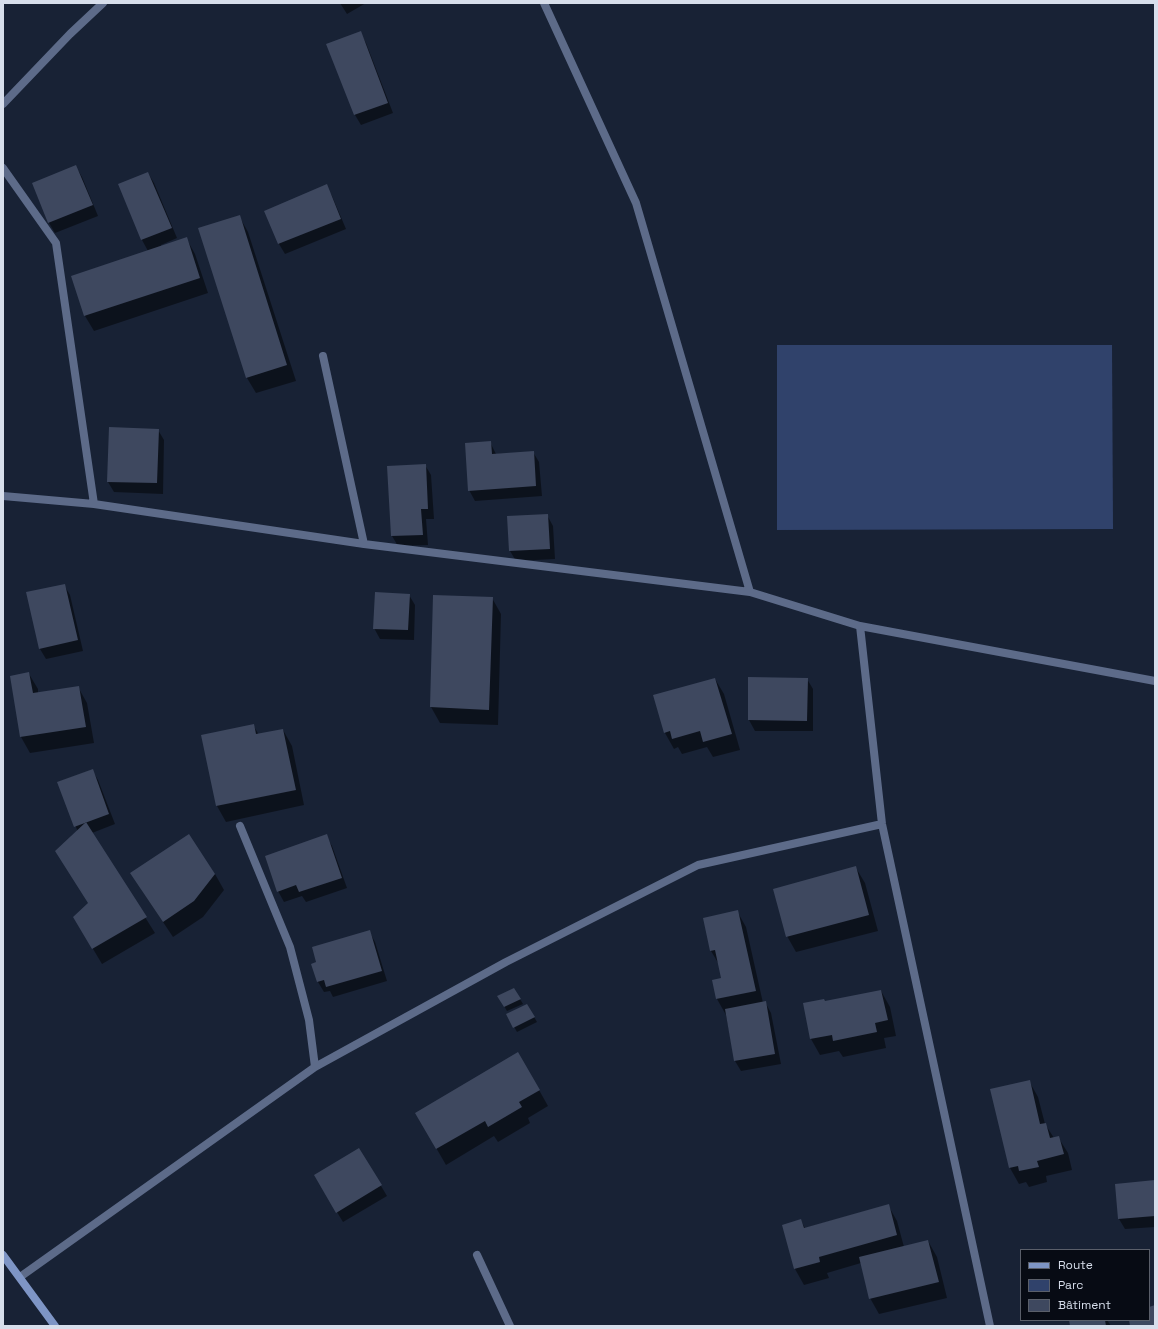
<!DOCTYPE html>
<meta charset="utf-8">
<style>
body{margin:0}
#map{position:relative;width:1158px;height:1329px;overflow:hidden;background:#182235;font-family:"Space Grotesk",sans-serif}
canvas{display:block}
.frame{position:absolute;inset:0;border:4px solid #d7deeb;pointer-events:none}
.legend{position:absolute;left:1020px;top:1249px;width:130px;height:72px;box-sizing:border-box;background:#070b14;border:1px solid #5a5f6a;margin:0;padding:5px 7px;list-style:none;font-size:12px;color:#d7deeb}
.legend li{display:flex;align-items:center;gap:8px;height:20px}
.legend b{width:20px;border:1px solid #5a5f6a}
</style>
<div id="map">
<canvas width="1158" height="1329"></canvas>
<div class="frame"></div>
<ul class="legend">
<li><b style="height:5px;background:#7e95c5"></b>Route</li>
<li><b style="height:11px;background:#30426b"></b>Parc</li>
<li><b style="height:11px;background:#3e485f"></b>Bâtiment</li>
</ul>
</div>
<script>
const ctx = document.querySelector('canvas').getContext('2d');
ctx.lineJoin = 'round';
function fill(path, color) {
  ctx.fillStyle = color;
  ctx.fill(path, 'evenodd');
}
function stroke(path, color, width, dash) {
  ctx.strokeStyle = color;
  ctx.lineWidth = width;
  ctx.lineCap = dash ? 'butt' : 'round';
  ctx.setLineDash(dash || []);
  ctx.stroke(path);
}
const green = new Path2D(`
 M777,345H1112L1113,529L777,530Z`);
const shadow = new Path2D(`
 M340,3H366L347,14Z
 M360,32L366,43L393,113L361,125L355,115L327,45Z
 M76,167L82,177L98,216L55,233L49,223L33,184Z
 M148,173L154,183L177,238L161,245V247L186,238L195,254L208,293L94,331L85,316L148,251L142,240L119,185Z
 M326,186L332,196L346,229L285,254L279,244L265,211Z
 M239,216L248,232L296,381L256,393L247,378Z
 M158,430L164,440L163,494L114,492L108,482Z
 M490,442L496,454L533,452L539,462L542,496L475,501L469,490Z
 M425,465L431,475L434,519H426L428,545L398,546L392,536L388,467Z
 M547,515L553,526L555,559L516,561L510,551Z
 M64,585L70,595L83,651L46,659L40,649L27,593Z
 M409,595L415,605L414,640L380,639L374,628Z
 M434,596L492,598L501,614L498,725L440,723L431,707Z
 M29,674L38,689V694L78,687L87,703L94,743L30,753L21,737L11,677Z
 M749,678L807,679L813,689V731H755L749,720Z
 M715,679L724,694L740,750L713,757L707,747L682,754L678,747L674,749L665,733L654,696Z
 M253,725L259,735L283,730L292,746L304,805L226,822L217,806L202,736Z
 M92,770L98,780L115,824L92,833L155,933L102,964L74,917L89,904L78,832L58,782Z
 M326,836L332,846L347,888L306,902L302,896L284,902L278,891Z
 M856,868L865,883L878,931L796,952L787,936Z
 M215,874L224,890L203,917L173,937L141,889Z
 M737,911L746,927L763,1003L765,1002L771,1013L781,1064L741,1071L735,1061L726,1015L717,999L713,981L722,979L720,966L711,951L704,919Z
 M369,931L375,942L387,981L333,997L330,991L324,992L318,982L313,964Z
 M514,989L523,1004L507,1011L498,996Z
 M881,991L890,1007L896,1036L884,1038L886,1048L843,1057L839,1051L820,1055L811,1039L804,1004L825,1002Z
 M527,1005L537,1022L517,1032L507,1014Z
 M1029,1081L1038,1097L1045,1124L1054,1138L1058,1137L1068,1153L1072,1170L1046,1176L1047,1182L1029,1187L1026,1182L1019,1184L1010,1168L991,1090Z
 M539,1090L548,1106L528,1118L530,1123L498,1142L494,1136L446,1165L416,1113Z
 M359,1149L387,1196L343,1222L315,1176Z
 M1155,1181V1227L1125,1229L1119,1219L1116,1185Z
 M888,1205L897,1221L904,1247L928,1241L937,1257L947,1298L879,1314L870,1298L861,1263L827,1273L829,1278L804,1285L795,1269L783,1226L801,1221L805,1228Z
 M1070,1320H1107L1111,1326H1071Z`);
const building = new Path2D(`
 M361,31L388,103L354,115L326,44Z
 M76,165L93,205L48,223L32,183Z
 M148,172L172,228L141,240L118,184Z
 M327,184L341,219L278,244L264,211Z
 M240,215L287,365L246,378L198,228Z
 M187,237L200,278L84,316L71,276Z
 M109,427L159,429L157,483L107,482Z
 M491,441L492,454L534,451L536,486L468,491L465,443Z
 M426,464L428,509H421L423,535L391,536L387,466Z
 M548,514L550,549L509,551L507,516Z
 M65,584L78,640L39,649L26,592Z
 M375,592L410,594L408,630L373,629Z
 M433,595L493,597L489,710L430,707Z
 M29,672L33,693L79,686L86,727L20,737L10,676Z
 M748,677L808,678L807,721L748,720Z
 M715,678L732,734L703,742L700,731L672,739L670,731L664,733L653,695Z
 M254,724L256,734L283,729L296,790L216,806L201,735Z
 M93,769L109,814L74,827L57,782Z
 M86,822L147,917L92,949L73,917L88,903L55,851Z
 M189,834L215,874L194,901L163,922L130,873Z
 M327,834L342,878L299,892L296,885L277,892L265,856Z
 M856,866L869,915L786,937L773,889Z
 M738,910L756,991L716,999L712,980L721,978L715,950L710,951L703,918Z
 M370,930L382,971L326,987L324,980L317,982L311,964L316,962L312,947Z
 M514,988L521,999L504,1007L497,996Z
 M881,990L888,1020L875,1023L877,1032L833,1041L832,1035L810,1039L803,1003L824,999L825,1001Z
 M766,1001L775,1054L734,1061L725,1009Z
 M527,1004L535,1017L513,1028L506,1014Z
 M518,1052L540,1090L519,1102L522,1107L488,1127L485,1121L436,1149L415,1113Z
 M1030,1080L1040,1124L1046,1123L1050,1138L1059,1136L1064,1154L1037,1161L1039,1167L1019,1171L1018,1166L1009,1168L990,1089Z
 M359,1148L382,1185L336,1213L314,1175Z
 M1155,1180V1216L1118,1219L1115,1184Z
 M889,1204L897,1235L819,1257L820,1262L794,1269L782,1225L801,1219L804,1228Z
 M928,1240L939,1282L869,1299L859,1257Z
 M1155,1305V1326H1130L1129,1320H1149V1307Z
 M1069,1320H1105L1106,1326H1070Z`);
const street = new Path2D(`
 M544,3L636,203L750,592
 M3,104L70,34L103,3
 M3,168L56,243L94,504
 M323,356L364,544
 M3,496L94,504L364,544L750,592L860,626L1155,681
 M860,626L882,824L990,1326
 M240,826L290,947L309,1020L315,1067
 M477,1255L510,1326
 M20,1277L315,1067L506,962L698,865L882,824`);
const secondary = new Path2D(`
 M3,1255L55,1326`);
fill(green, '#30426b');
fill(shadow, '#0007');
fill(building, '#3e485f');
stroke(street, '#5d6b89', 8);
stroke(secondary, '#7e95c5', 8);
</script>
